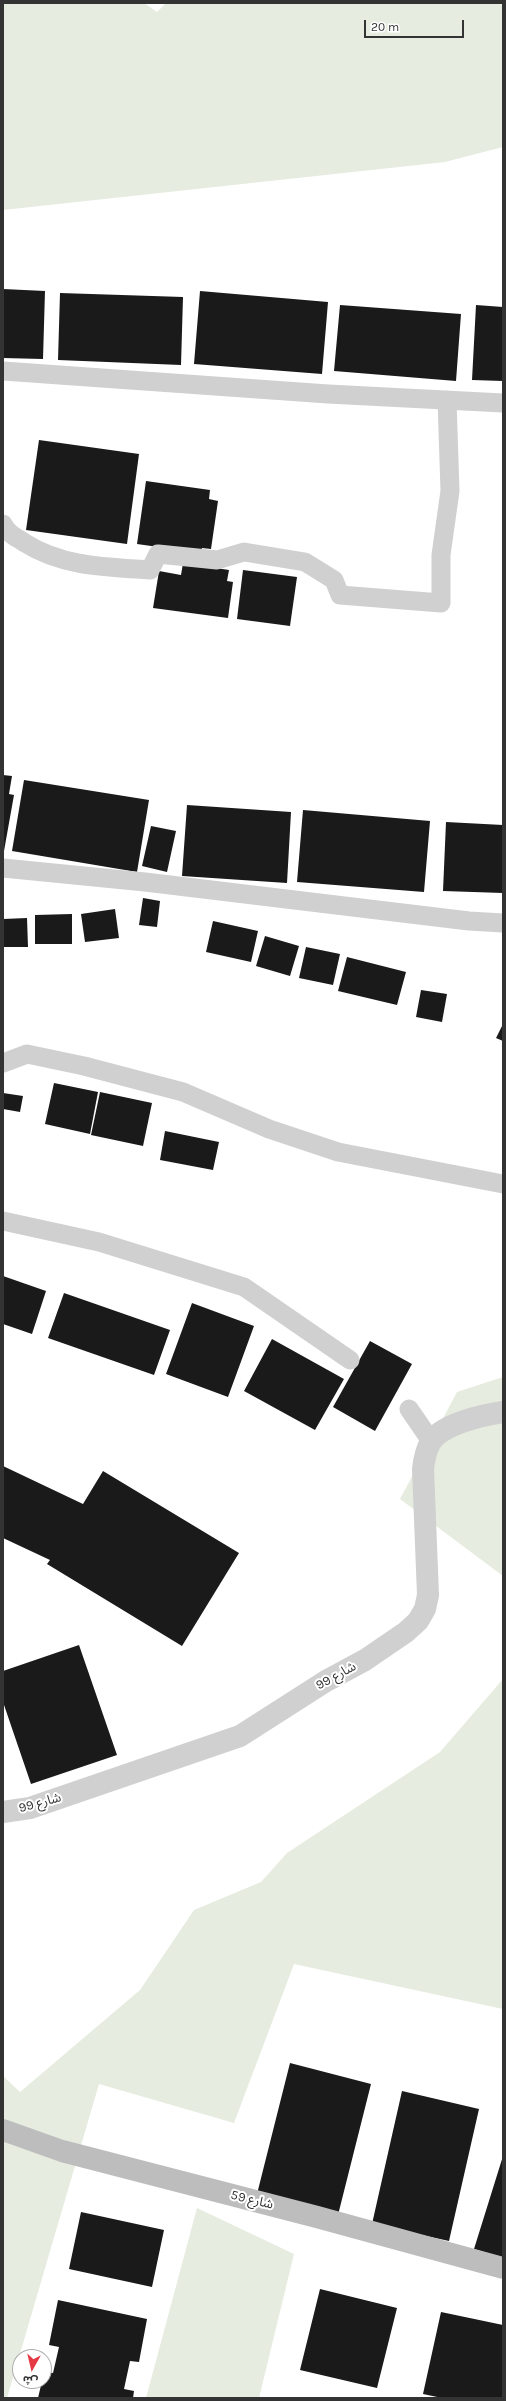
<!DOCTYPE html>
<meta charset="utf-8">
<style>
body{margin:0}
#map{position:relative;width:506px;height:2401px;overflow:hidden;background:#fff;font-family:Karla,"Noto Sans Arabic",sans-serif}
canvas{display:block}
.frame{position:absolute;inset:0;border:4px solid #333;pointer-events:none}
.north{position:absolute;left:12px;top:2349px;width:40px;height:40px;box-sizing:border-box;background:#fff;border:1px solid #adadad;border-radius:50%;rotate:188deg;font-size:11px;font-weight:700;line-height:16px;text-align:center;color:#333}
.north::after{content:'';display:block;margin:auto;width:14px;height:18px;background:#e63946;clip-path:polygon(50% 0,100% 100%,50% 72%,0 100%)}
.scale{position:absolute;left:364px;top:20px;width:100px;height:18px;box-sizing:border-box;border:2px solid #333;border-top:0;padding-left:5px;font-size:12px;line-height:14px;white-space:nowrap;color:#333;-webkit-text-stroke:3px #fff;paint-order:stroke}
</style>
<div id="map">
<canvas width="506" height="2401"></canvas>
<div class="frame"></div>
<div class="north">ش</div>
<div class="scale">20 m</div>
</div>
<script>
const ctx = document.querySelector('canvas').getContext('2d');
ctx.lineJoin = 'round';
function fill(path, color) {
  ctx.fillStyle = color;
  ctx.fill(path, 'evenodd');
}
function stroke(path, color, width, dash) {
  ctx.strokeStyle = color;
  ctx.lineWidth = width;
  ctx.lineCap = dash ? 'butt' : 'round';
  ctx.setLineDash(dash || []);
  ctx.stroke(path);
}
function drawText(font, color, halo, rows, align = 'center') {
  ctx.font = font + ' Karla,"Noto Sans Arabic",sans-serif';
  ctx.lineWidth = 4;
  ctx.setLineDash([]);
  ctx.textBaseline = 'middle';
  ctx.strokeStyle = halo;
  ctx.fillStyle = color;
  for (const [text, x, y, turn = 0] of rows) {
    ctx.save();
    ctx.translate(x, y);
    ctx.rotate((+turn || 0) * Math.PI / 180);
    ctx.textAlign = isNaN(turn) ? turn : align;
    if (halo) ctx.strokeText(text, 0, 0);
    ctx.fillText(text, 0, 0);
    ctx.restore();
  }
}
const green = new Path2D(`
 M3,3H144L157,12L166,3H503V147L445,162L3,210Z
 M503,1377V1576L400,1499L457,1392Z
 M503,1679V2009L294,1964L234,2123L99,2084L7,2398H3V2076L20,2092L140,1990L194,1910L261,1882L287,1853L440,1752Z
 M197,2208L294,2254L259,2398H146Z`);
const building = new Path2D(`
 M3,289L45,291L43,359L3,358Z
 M200,291L328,302L322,374L194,364Z
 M60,293L183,297L181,365L58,360Z
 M340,305L461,314L456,381L334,371Z
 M476,305L503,307V381L472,380Z
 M39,440L139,454L127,544L26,530Z
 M146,481L210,490L209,499L218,501L211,549L202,548L201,553L137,544Z
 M183,563L229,570L227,581L233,582L228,618L153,608L159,571L181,575Z
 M243,570L297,577L290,626L237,619Z
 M3,775L12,776L9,794L14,795L4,851Z
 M24,780L149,800L137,872L12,851Z
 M187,805L291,812L287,883L182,876Z
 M303,810L430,821L424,892L297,882Z
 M446,822L503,825V893L443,891Z
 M151,826L176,831L167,872L142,866Z
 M143,898L160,901L157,927L139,925Z
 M115,909L119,938L85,942L81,914Z
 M72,914V944H35V915Z
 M27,918L28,947H3V919Z
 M213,921L258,931L251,962L206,952Z
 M265,936L299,946L290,976L256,966Z
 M306,947L340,954L333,985L299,978Z
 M347,957L406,972L397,1005L338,991Z
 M421,990L447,994L442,1022L416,1017Z
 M503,1024V1041L496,1038Z
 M54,1083L98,1092L90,1134L45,1124Z
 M100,1092L152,1103L143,1146L91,1135Z
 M3,1093L23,1096L20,1112L3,1109Z
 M165,1131L219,1142L213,1170L160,1160Z
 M3,1276L46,1291L32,1334L3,1324Z
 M64,1293L170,1330L154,1375L48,1338Z
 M192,1303L254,1326L228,1397L166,1374Z
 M272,1339L344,1379L315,1430L244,1391Z
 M370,1341L412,1364L375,1431L333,1407Z
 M3,1466L83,1504L103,1471L239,1553L182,1646L47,1564L50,1560L3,1538Z
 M79,1645L117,1755L31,1784L3,1702V1671Z
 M290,2063L371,2084L338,2215L257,2194Z
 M402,2091L479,2109L449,2241L372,2224Z
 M503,2156V2258L474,2249Z
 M81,2212L164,2230L152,2287L69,2269Z
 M320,2289L397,2308L377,2388L300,2370Z
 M58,2300L147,2319L139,2362L130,2361L124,2389L134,2391L133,2398H38L42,2381H44V2371L53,2373L59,2347L49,2345Z
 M441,2312L503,2325V2398H442L423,2394Z`);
const lane = new Path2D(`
 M3,371L328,394L503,403
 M3,524C8,534 16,537 25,543C63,567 107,567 150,570L158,554L217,560L244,552L305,562L334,580L340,595L441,603V555L450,491L447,400
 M3,868L145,882L469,921L503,923
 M3,1063L27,1054L84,1066L183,1092L269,1129L338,1152L503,1184
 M3,1221L99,1242L244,1287L350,1360
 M409,1409L431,1441`);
const street = new Path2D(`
 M3,1812L30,1808L240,1736L326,1681L365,1660L406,1632L418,1621L425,1609L428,1595L423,1469C424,1460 426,1451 430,1443C441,1424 483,1415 503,1412`);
const secondary = new Path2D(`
 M3,2130L62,2151L317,2217L503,2268`);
const streetNames = [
 ["شارع 99",336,1676,-29],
 ["شارع 99",40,1803,-15],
 ["شارع 59",252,2200,14]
];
fill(green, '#e6ecdf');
fill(building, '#1a1a1a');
stroke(lane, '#d0d0d0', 19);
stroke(street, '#d0d0d0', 22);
stroke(secondary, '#bdbdbd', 22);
drawText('13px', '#333', '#fff', streetNames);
</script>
